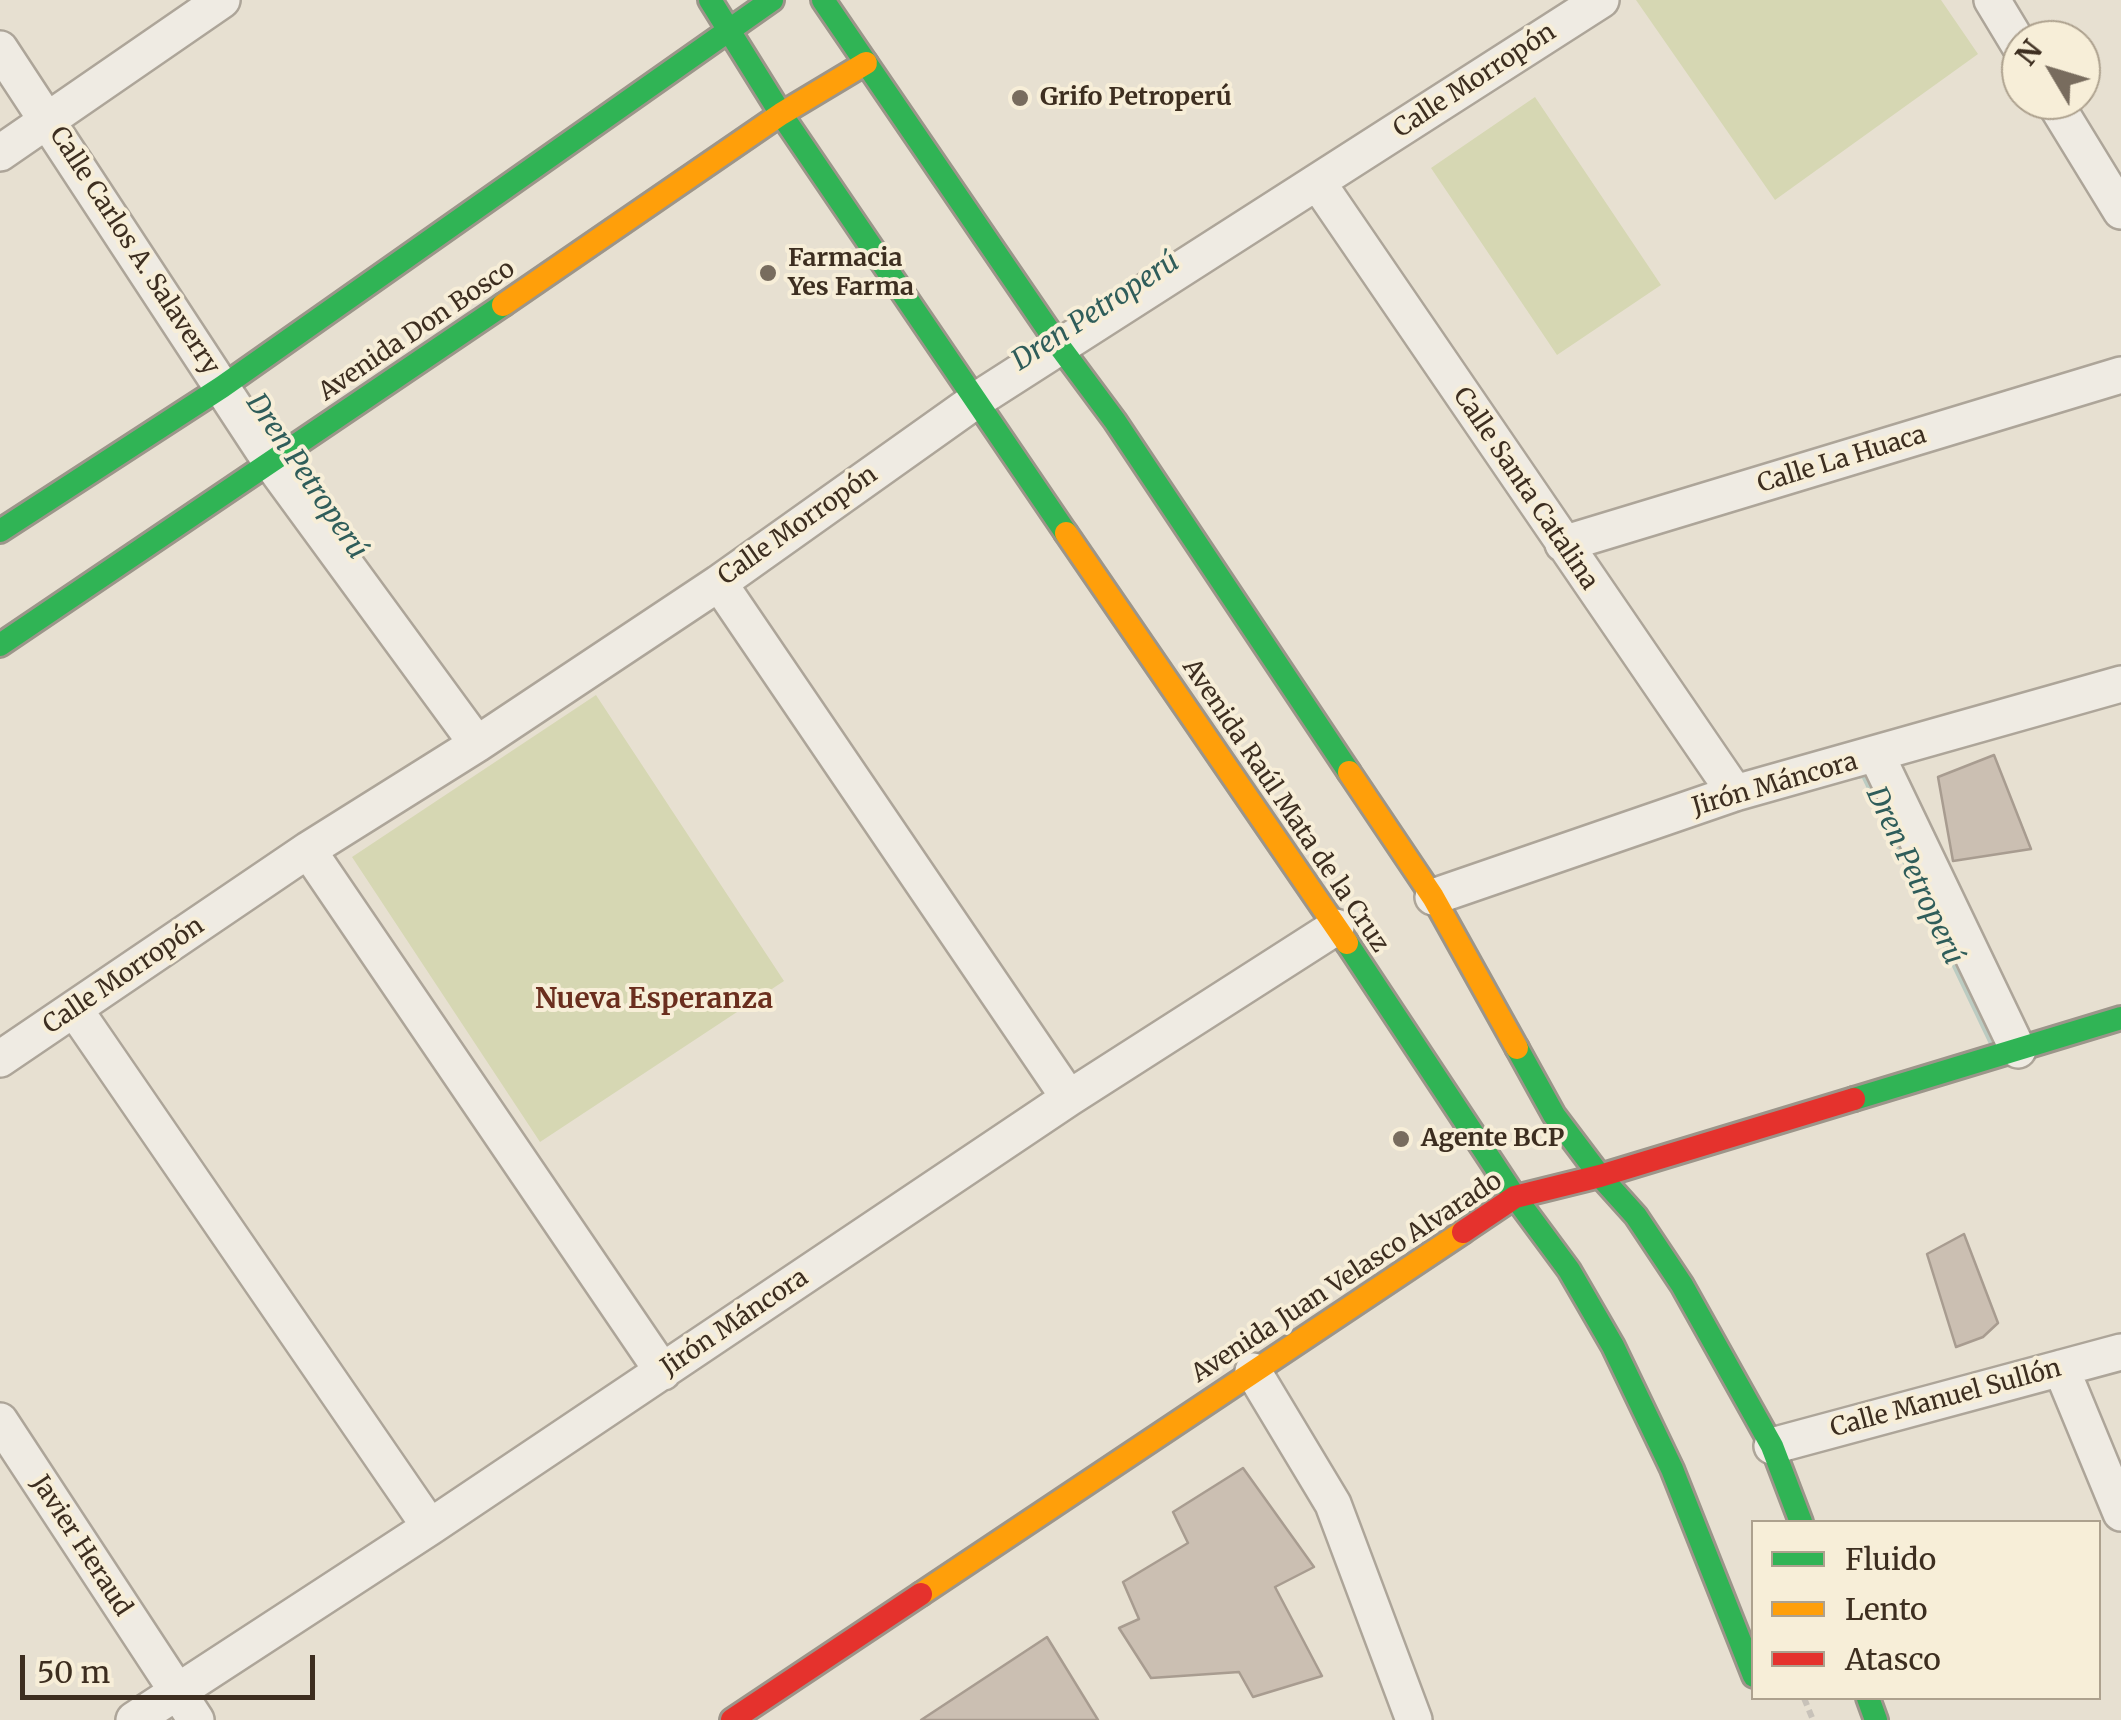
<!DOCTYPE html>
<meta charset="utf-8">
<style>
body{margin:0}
#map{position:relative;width:2121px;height:1720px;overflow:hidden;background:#e7e0d1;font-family:Merriweather,serif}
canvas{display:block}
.legend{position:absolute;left:1751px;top:1520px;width:350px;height:180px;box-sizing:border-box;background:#f7eed8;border:2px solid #ada18e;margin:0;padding:12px 18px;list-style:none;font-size:30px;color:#3d2e20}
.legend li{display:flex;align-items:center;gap:20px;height:50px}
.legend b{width:50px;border:2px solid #ada18e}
.north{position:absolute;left:2001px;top:20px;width:100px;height:100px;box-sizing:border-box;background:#f7eed8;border:2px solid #ada18e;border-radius:50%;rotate:308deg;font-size:28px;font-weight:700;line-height:40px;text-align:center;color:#3d2e20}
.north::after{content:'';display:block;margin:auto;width:35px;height:45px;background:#786c5e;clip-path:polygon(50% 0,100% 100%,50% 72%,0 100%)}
.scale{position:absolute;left:20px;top:1655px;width:295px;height:45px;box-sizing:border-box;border:5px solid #3d2e20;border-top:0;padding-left:12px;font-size:30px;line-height:35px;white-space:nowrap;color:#3d2e20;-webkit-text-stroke:8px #f7eed8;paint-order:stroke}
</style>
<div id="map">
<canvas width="2121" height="1720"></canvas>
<ul class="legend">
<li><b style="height:12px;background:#30b455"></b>Fluido</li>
<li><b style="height:12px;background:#ff9f0a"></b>Lento</li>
<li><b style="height:12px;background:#e5322d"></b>Atasco</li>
</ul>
<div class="north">N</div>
<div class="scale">50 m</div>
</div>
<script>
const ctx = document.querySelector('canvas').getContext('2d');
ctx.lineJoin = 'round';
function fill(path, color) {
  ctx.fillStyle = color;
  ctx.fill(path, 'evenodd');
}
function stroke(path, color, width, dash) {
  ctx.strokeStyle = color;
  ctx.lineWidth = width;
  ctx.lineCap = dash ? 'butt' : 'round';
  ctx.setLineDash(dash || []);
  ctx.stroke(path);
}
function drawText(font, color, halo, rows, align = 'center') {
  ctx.font = font + ' Merriweather,serif';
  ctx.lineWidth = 8;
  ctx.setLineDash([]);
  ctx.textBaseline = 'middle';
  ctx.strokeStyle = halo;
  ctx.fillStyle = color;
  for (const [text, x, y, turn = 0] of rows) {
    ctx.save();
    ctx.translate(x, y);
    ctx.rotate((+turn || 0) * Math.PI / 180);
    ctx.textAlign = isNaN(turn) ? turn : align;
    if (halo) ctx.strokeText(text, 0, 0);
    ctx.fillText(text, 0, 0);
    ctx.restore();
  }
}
const green = new Path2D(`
 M1636,0H1941L1978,54L1775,200Z
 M1535,97L1661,285L1557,355L1431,168Z
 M596,695L784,981L540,1142L352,857Z`);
const stream = new Path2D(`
 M1855,774L1865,772L1995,1044`);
const building = new Path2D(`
 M1994,755L2031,849L1953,861L1938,777Z
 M1964,1234L1998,1323L1983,1337L1956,1347L1927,1254Z
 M1243,1468L1314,1567L1275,1587L1322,1676L1253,1697L1239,1672L1151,1678L1119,1628L1139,1619L1123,1582L1188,1543L1173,1512Z
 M1047,1637L1098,1720H921Z`);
const path = new Path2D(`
 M1804,1698L1813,1720`);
const street = new Path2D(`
 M1992,0L2021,48
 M0,49L272,464L477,744
 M2053,100L2121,211
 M0,153L222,0
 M1318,183L1735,793
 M1563,544L2121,375
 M719,583L1069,1098
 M1877,756L2018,1050
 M308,850L663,1372
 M1433,897L1735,793L2121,684
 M75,1010L430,1527
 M0,1059L308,850L477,744L719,583L975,401L1601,0
 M2061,1368L2121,1513
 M1253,1371L1333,1504L1414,1720
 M0,1421L196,1720
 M1772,1446L2121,1352
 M134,1720L430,1527L1069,1098L1336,927`);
const fast = new Path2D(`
 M710,0L781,114L1066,533
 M823,0L1060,347L1115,421L1349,772
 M0,531L222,387L772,0
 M0,645L503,305
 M1347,943L1515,1197L1569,1270L1613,1346L1672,1469L1754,1676
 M1517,1048L1554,1115L1600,1176L1636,1216L1682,1285L1772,1446L1801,1522
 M1854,1099L2121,1018
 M1868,1698L1876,1720`);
const slow = new Path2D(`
 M503,305L781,114L866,63
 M1066,533L1347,943
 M1349,772L1433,897L1517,1048
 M921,1594L1463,1232`);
const jam = new Path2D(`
 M1463,1232L1515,1197L1600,1176L1854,1099
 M732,1720L921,1594`);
const markers = [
 [1020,98,10,"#786c5e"],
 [768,273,10,"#786c5e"],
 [1401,1139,10,"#786c5e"]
];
const streetNames = [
 ["Calle Morropón",1475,81,-33],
 ["Calle Carlos A. Salaverry",134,251,57],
 ["Avenida Don Bosco",417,331,-34],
 ["Calle La Huaca",1842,460,-17],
 ["Calle Santa Catalina",1525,489,56],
 ["Calle Morropón",798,526,-35],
 ["Jirón Máncora",1775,785,-16],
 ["Avenida Raúl Mata de la Cruz",1285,806,56],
 ["Calle Morropón",124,976,-34],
 ["Avenida Juan Velasco Alvarado",1347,1278,-33],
 ["Jirón Máncora",735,1323,-34],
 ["Calle Manuel Sullón",1946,1399,-15],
 ["Javier Heraud",81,1546,57]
];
const poiNames = [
 ["Grifo Petroperú",1040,98],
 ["Farmacia",788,259],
 ["Yes Farma",788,288],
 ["Agente BCP",1421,1139]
];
const waterNames = [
 ["Dren Petroperú",1096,312,-33],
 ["Dren Petroperú",306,477,56],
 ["Dren Petroperú",1914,876,65]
];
const neighbourhoodNames = [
 ["Nueva Esperanza",654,1000]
];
fill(green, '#d6d7b3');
stroke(stream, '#bcccc2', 11);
fill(building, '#cbbfb2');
stroke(building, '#a89c90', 2.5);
stroke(street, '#ada599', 40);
stroke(fast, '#9c958a', 28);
stroke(slow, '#9c958a', 28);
stroke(jam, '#9c958a', 28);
stroke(path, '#c8c2b9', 6, [8, 5]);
stroke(street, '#efebe3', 35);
stroke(fast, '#30b455', 22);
stroke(slow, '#ff9f0a', 22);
stroke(jam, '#e5322d', 22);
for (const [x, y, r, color] of markers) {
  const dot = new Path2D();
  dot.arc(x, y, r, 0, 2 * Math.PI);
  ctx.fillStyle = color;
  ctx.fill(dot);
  stroke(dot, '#f7eed8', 4);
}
drawText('25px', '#3d2e20', '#f7eed8', streetNames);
drawText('bold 25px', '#3d2e20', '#f7eed8', poiNames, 'left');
drawText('italic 28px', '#2f5d5a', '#f7eed8', waterNames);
drawText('bold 28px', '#6b2e1e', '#f7eed8', neighbourhoodNames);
</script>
